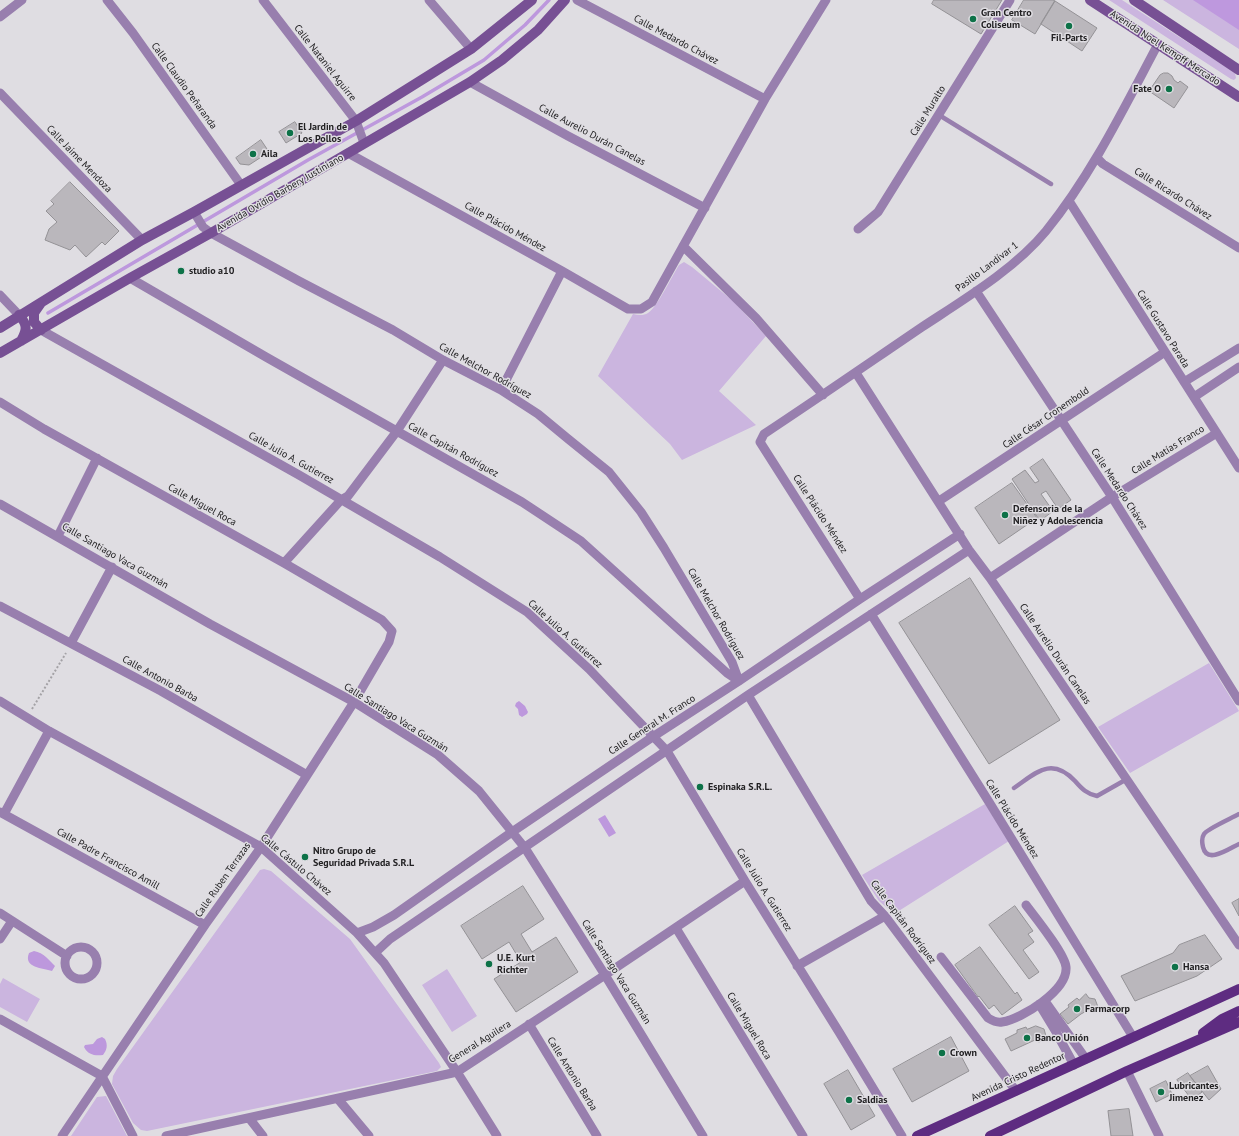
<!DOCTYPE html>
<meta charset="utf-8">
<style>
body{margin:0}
canvas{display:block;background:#dfdde2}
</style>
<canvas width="1239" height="1136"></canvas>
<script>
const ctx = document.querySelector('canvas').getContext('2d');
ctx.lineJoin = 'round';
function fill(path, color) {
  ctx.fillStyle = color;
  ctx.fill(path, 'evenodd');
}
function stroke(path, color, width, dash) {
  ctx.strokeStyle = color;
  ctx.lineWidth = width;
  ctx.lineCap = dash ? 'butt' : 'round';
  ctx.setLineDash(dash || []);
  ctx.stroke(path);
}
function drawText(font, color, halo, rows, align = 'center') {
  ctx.font = font + ' "PT Sans",sans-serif';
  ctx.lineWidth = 3;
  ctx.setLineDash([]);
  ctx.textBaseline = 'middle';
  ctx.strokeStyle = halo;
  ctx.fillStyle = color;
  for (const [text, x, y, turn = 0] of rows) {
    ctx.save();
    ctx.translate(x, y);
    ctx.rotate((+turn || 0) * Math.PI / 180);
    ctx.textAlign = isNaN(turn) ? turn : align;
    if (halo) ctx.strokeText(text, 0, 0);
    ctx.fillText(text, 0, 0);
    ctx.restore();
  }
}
const green = new Path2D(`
 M1109,0H1122L1235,73L1236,78L1234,80L1231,79Z
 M1163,0H1239V49Z
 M684,262L692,267L733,301L766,336L719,391L756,425L682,460L670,444L598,376L633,314C638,315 643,316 648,313C658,306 672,276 679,265Z
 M1209,663L1239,711L1130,773L1098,727Z
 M985,804L1009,841L894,914L879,901L862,875Z
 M264,869L271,871L350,939L439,1063L441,1067L437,1071L147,1131L141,1130L133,1123L112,1084L113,1076L117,1069L260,870Z
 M447,969L477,1016L452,1032L422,985Z
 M3,978L40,999L27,1022L0,1007V984Z
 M106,1096L127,1136H71L97,1097Z`);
const forest = new Path2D(`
 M1193,0H1239V30Z`);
const water = new Path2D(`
 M519,701L525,706L528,712L527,714L522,717L519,715L518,709L515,706L516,703Z
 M605,815L616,833L609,837L598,819Z
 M34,951C44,953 49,960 55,966L52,971C43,968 23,968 29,953Z
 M102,1037L105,1039C108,1045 107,1050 103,1055C95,1056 88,1055 84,1047L85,1045L93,1044L97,1039Z`);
const stream = new Path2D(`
 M48,313L308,160L422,97L484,60L525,25L549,0`);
const building = new Path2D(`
 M934,0H1002L981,34L932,4Z
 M1024,0H1053L1055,1L1035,34L1012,20Z
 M1055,1L1097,28L1082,51L1041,24Z
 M1164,73H1168L1172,76L1174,80L1178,83L1180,81L1188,87L1174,108L1149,91L1160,75Z
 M295,122L302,133L286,143L279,132Z
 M261,140L269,152L249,165L240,164L236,158Z
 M70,182L119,231L105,245L102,242L86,257L75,245L70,250L45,240L49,229L57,222L46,211L54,204L51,201Z
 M1043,459L1071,500L1058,509L1046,491L1041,494L1053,511L1040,521L1012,479L1025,470L1035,483L1039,481L1030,468Z
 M1012,483L1037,518L999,544L975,508Z
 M970,578L1060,720L989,764L899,623Z
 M523,886L544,919L521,934L532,952L556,937L578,972L516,1012L494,979L521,962L509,942L482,959L461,926Z
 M1239,899V916L1232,903Z
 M1015,906L1033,931L1028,934L1034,942L1023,950L1039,972L1029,979L989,925Z
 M1205,935L1222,959L1197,976L1135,1001L1121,976L1173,953L1179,945Z
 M980,947L1015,994L1017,992L1022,1000L1002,1015L994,1005L989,1009L979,996L978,997L955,965Z
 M1086,994L1089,998L1095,999L1098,1007L1096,1010L1092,1011L1090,1009L1081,1014L1068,1024L1060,1014L1069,1007L1068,1005L1077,998L1079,1000Z
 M1036,1026L1044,1029L1046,1036L1043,1040L1039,1042L1035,1040L1011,1051L1005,1039L1017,1033V1030L1026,1027L1027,1029Z
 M951,1037L969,1071L912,1102L893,1069Z
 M1208,1066L1221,1089L1209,1100L1190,1076Z
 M848,1070L875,1116L851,1130L824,1084Z
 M1188,1073L1202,1092L1192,1100L1177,1080Z
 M1166,1081L1172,1094L1156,1102L1150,1089Z
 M1129,1109L1133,1136H1111L1108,1111Z`);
const path = new Path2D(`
 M32,709L66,653`);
const lane = new Path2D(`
 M939,115L1051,184
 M1014,788C1036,773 1051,756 1075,781C1082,789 1087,794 1097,796L1127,779
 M1239,814C1232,818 1207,829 1204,834C1202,837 1202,843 1203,847C1207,865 1230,848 1239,844`);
const street = new Path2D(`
 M107,0L133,33L241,185
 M263,0L356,121L364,143
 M429,0L471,49
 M577,0L765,99
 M0,17L22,0
 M470,82L568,136L705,208
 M0,93L142,240
 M348,153L562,271L628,309H641L652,302L765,99L826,0
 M1097,158L1103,164L1239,248
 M1069,201L1239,468
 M194,212L203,227L211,233L299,281L393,330L443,360L501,390L538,414L567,438L609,472L641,512L664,548L732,662L739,681
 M858,229L878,212L1010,0
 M683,246L756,318L823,395
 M130,278L266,357L522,502L581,541L727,673L739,681
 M976,291L1112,497L1239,701
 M0,295L19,315
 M41,330L299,475L440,557L527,612L589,669L667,751L745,881L839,1032L902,1136
 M856,373L969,550L990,578L1239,945
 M1184,382L1239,348
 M501,390L562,271
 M1194,397L1239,367
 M0,402L44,429L284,563L382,620L392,631L389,642L354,702L261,847L205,925L62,1136
 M939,501L1165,352
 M0,504L210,624L354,702L438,755L479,791L525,848L605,975L703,1136
 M58,536L97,458
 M284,563L341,500L348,496L397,431L443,360
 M990,578L1112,497L1217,433
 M860,599L760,442L764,434C817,399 869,363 922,327C963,300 1015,269 1046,231C1092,174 1124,108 1158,44
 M0,606L161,691L307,775
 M871,614L989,802L1133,1037
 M71,643L112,567
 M748,695L871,901L885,916L1016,1091
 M0,701L49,731L261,847L357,933L384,963L457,1072L497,1136
 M0,812L205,925
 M4,814L49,731
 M0,913L67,956
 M676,928L803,1136
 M357,933L373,927L394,915L512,832L654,736L739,681L860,599L960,534
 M0,939L12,921
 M65 963a16 16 0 1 1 32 0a16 16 0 1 1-32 0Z
 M376,952L390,939L748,695L969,550
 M941,957L988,1018C993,1021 997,1023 1002,1022C1022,1019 1068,990 1066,967C1065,954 1035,917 1026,905
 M797,966L885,916
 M1045,1001L1086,1059
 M1039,1004L1056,1032L1074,1065
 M0,1019L102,1076L133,1136
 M529,1024L597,1136
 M1127,1071L1159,1136
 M338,1099L369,1136
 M249,1118L263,1136
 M166,1136L457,1072L605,975L745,881`);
const secondary = new Path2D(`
 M1090,0L1239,97
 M1134,0L1239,70
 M19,315C28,325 27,330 21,341
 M0,328L142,240L194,212L356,121L471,49L532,0
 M41,330L34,322V313L41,303
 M0,353L130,278L211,233L470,82L502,60L538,30L565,0`);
const primary = new Path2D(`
 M1203,1033L1222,1019L1239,1011
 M917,1136L1239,989
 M990,1136L1127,1071L1239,1022`);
const markers = [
 [973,19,4,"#0d7248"],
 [1069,26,4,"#0d7248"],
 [1169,89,4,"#0d7248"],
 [290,133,4,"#0d7248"],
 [253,154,4,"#0d7248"],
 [181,271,4,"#0d7248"],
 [1005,515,4,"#0d7248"],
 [700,787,4,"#0d7248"],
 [305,857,4,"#0d7248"],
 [489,964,4,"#0d7248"],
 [1175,967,4,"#0d7248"],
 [1077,1009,4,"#0d7248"],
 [1027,1038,4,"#0d7248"],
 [942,1053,4,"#0d7248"],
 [1161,1092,4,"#0d7248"],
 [849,1100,4,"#0d7248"]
];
const poiNames = [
 ["Gran Centro",981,13],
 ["Coliseum",981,25],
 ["Fil-Parts",1069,38,"center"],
 ["Fate O",1161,89,"right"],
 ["El Jardin de",298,127],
 ["Los Pollos",298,139],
 ["Aila",261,154],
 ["studio a10",189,271],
 ["Defensoria de la",1013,509],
 ["Niñez y Adolescencia",1013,521],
 ["Espinaka S.R.L.",708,787],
 ["Nitro Grupo de",313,851],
 ["Seguridad Privada S.R.L",313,863],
 ["U.E. Kurt",497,958],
 ["Richter",497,970],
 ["Hansa",1183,967],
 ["Farmacorp",1085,1009],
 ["Banco Unión",1035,1038],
 ["Crown",950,1053],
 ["Lubricantes",1169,1086],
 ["Jimenez",1169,1098],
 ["Saldias",857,1100]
];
const streetNames = [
 ["Calle Medardo Chávez",676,40,28],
 ["Avenida Noel Kempff Mercado",1165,48,33],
 ["Calle Nataniel Aguirre",325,63,52],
 ["Calle Claudio Peñaranda",184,86,54],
 ["Calle Muralto",928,111,-58],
 ["Calle Aurelio Durán Canelas",592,135,28],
 ["Calle Jaime Mendoza",79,159,46],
 ["Avenida Ovidio Barbery Justiniano",280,193,-30],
 ["Calle Ricardo Chávez",1173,194,32],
 ["Calle Plácido Méndez",505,227,29],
 ["Pasillo Landívar 1",987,267,-37],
 ["Calle Gustavo Parada",1163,329,58],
 ["Calle Melchor Rodríguez",485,371,29],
 ["Calle César Cronembold",1046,418,-34],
 ["Calle Capitán Rodríguez",453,450,29],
 ["Calle Matías Franco",1168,450,-32],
 ["Calle Julio A. Gutierrez",291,458,29],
 ["Calle Medardo Chávez",1119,489,57],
 ["Calle Miguel Roca",202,505,29],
 ["Calle Plácido Méndez",820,514,57],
 ["Calle Santiago Vaca Guzmán",115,556,30],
 ["Calle Melchor Rodríguez",716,614,60],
 ["Calle Julio A. Gutierrez",565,634,42],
 ["Calle Aurelio Durán Canelas",1055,654,56],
 ["Calle Antonio Barba",160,679,29],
 ["Calle Santiago Vaca Guzmán",396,718,32],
 ["Calle General M. Franco",652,725,-33],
 ["Calle Plácido Méndez",1012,819,58],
 ["Calle Padre Francisco Amill",108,859,29],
 ["Calle Cástulo Chávez",296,865,40],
 ["Calle Ruben Terrazas",223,880,-55],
 ["Calle Julio A. Gutierrez",764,890,58],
 ["Calle Capitán Rodríguez",903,922,53],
 ["Calle Santiago Vaca Guzmán",616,972,58],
 ["Calle Miguel Roca",749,1026,59],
 ["General Aguilera",480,1042,-32],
 ["Calle Antonio Barba",572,1074,58],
 ["Avenida Cristo Redentor",1018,1077,-25]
];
fill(green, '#cbb5df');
fill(forest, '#be98de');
fill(water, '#bd98dd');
stroke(stream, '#bd98dd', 3.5);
fill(building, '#bab7bc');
stroke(building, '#949296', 1);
stroke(path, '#a4a2a6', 2, [2, 2]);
stroke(lane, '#987fae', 4.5);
stroke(street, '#987fae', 9);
stroke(secondary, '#775094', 10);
stroke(primary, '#5e2c81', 10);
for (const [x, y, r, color] of markers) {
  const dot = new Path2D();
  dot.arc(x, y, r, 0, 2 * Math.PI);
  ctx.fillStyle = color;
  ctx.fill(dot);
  stroke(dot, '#dfdde2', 1.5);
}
drawText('bold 10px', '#222123', '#dfdde2', poiNames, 'left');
drawText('10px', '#222123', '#dfdde2', streetNames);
</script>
